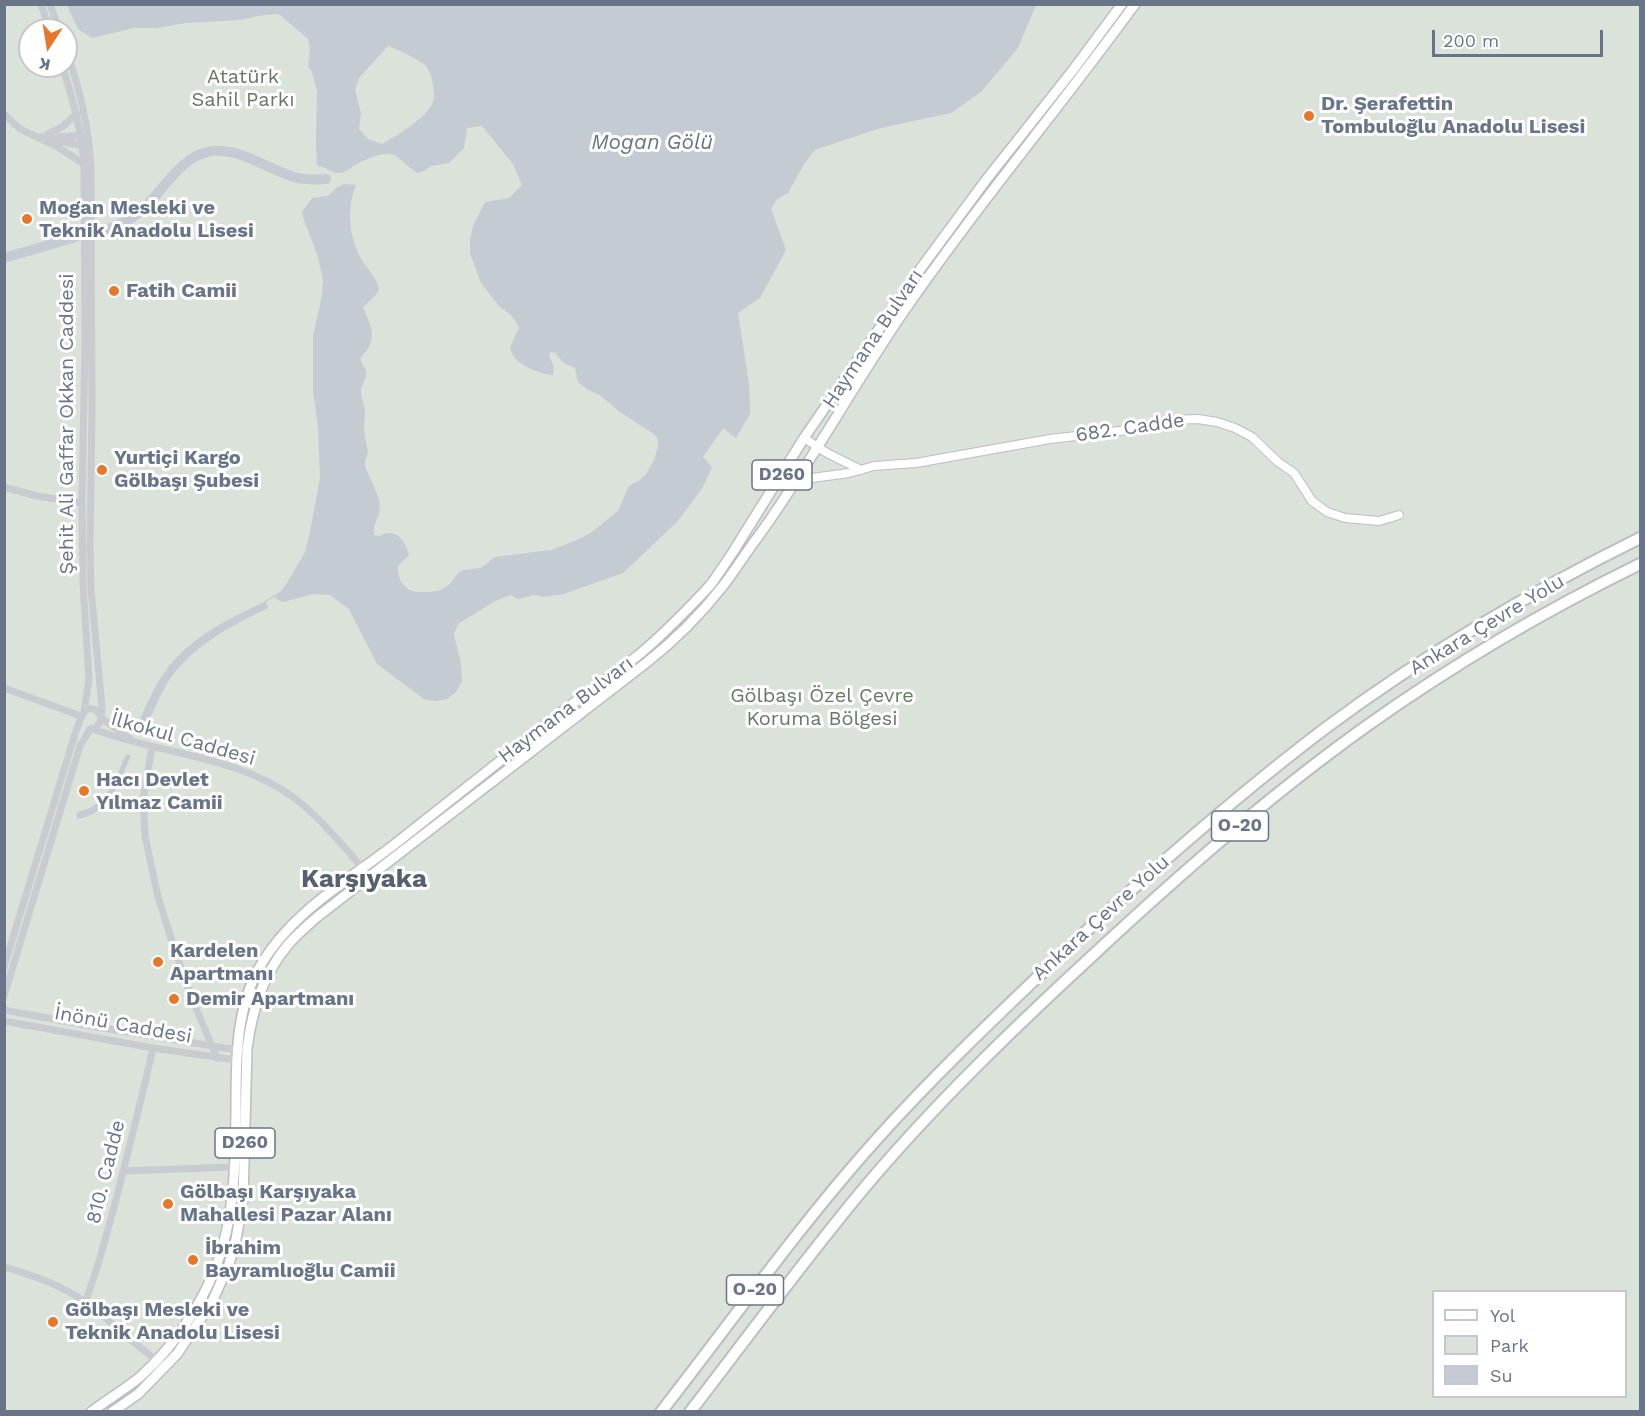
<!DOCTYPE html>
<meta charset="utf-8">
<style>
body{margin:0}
#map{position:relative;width:1645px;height:1416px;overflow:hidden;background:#f9faf8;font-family:"Work Sans",sans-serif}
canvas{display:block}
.frame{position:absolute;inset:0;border:6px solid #687589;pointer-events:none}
.legend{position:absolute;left:1432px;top:1290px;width:195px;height:108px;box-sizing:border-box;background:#fff;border:2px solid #c3c8d0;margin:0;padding:8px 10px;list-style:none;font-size:18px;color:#687589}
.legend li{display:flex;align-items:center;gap:12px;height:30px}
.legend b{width:30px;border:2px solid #c3c8d0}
.north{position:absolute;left:18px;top:18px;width:60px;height:60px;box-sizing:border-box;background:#fff;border:2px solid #c3c8d0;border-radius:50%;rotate:192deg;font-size:16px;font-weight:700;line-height:24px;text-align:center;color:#687589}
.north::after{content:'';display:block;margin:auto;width:21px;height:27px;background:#e6772b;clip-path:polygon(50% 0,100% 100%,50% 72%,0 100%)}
.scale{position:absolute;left:1432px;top:30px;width:171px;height:27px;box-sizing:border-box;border:3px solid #687589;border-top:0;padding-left:8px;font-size:18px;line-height:21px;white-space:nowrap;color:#687589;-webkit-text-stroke:4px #fff;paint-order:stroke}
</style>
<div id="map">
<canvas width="1645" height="1416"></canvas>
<div class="frame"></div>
<ul class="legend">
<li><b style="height:8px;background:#fff"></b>Yol</li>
<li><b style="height:16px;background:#dae2d9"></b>Park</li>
<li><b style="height:16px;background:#c5cbd2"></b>Su</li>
</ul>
<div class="north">K</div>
<div class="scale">200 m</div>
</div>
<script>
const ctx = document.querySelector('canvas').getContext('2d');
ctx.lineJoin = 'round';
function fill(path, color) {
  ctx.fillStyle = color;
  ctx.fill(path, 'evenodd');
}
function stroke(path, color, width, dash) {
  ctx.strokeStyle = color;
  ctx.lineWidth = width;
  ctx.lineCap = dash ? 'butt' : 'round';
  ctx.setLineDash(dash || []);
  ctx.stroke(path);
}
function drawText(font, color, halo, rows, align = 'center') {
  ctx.font = font + ' "Work Sans",sans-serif';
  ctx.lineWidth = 6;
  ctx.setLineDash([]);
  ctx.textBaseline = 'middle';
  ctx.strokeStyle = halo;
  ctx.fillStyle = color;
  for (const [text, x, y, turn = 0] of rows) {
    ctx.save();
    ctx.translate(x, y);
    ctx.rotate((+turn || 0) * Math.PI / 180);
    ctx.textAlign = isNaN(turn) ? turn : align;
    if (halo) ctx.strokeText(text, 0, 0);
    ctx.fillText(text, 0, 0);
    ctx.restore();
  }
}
const green = new Path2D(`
 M5,5H1640V1411L5,1412ZM30,30H66V66H30ZM1434,1292H1626V1396H1434Z`);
const water = new Path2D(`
 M67,5V4L1036,5L1018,48L981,92L951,113L881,128L815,150L804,164L788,193L777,199L771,209L786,250L760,298L738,313L749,384L750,414L736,438L723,428L703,457L712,467L703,487L677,522L623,573L564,594L544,597L534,595L517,599L511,595L495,601L458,624L454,634L461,664L462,681L456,692L447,699L436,701L424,699L377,664L349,609L330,595L312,594L284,602L278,600L274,596L281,591L287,583L305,552L310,532L320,478L318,427L313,391V336L322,295L323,280L318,257L304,220L302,212L312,198L328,196L336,188L344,184L356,185C346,209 349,238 362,260C368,271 376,276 379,289L376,295L363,307C371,326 379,340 361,357V362L366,370V376L361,389V394L365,410L364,431L368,452L365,460V466C369,478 380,495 380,507C380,517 372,524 374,535L380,536C394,527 406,540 409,555L398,566V574L401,582L409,590L417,592H430L441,590L450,584L458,573L463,570L481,568L495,557L551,550L577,540L592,532L618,511L629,486L640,480L646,474L654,460L658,447V440L654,434L620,412L601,396L587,389L578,382L575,368L564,363L555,353L550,352L549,355L554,367L553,375C543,375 520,366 514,357C512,354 511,351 510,348L519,327L512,316L499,306L481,283L470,253V239L473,226L485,202L509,198L522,185L513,164L482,126L467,128L464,148L449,163L431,166L424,171L417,173C411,169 398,157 394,155C384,151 366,159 357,164C351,167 347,172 340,173C331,174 326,166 317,166L316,143L317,91L312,72L308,66L310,49L308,39L280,15L276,14L258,16L240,20L187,23L156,28H134L92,38L78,29ZM388,46C397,49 420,60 426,66C432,73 436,94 433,102C429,116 395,137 382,144L368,139L359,129L361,113L355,90L359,78Z
 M266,601L268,608C230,626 189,648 166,685C158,700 151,716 144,731L136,727C145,709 152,690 164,673C188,638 228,619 266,601Z
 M126,754L131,756C119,782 110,814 77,819V812C107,807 115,779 126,754Z`);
const stream = new Path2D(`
 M265,602L274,596`);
const river = new Path2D(`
 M98,232C114,228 130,221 143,209C164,190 181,155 212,151C241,148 267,169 294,177C304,180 315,180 326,179
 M4,258L76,237`);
const tertiary = new Path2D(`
 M41,4L50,30
 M50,4L59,30
 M4,114L20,129L56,146L84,164
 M48,134L62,127L77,114
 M39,137L76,136L85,138
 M48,139L84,146
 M4,487L37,496L82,503
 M4,688L81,716
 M84,712C87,709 88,708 93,709C99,710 99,715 103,719C111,726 121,731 130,739
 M93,729C158,754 235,755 293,797C319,816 348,851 370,877
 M152,747L143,799L145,836L158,897L172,941L190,994L217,1058
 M4,967L75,734C78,727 80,718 84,712L89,679L83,583L82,503L85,342L84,164C81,130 73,98 62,66
 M4,996L76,759L80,746L90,729L97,727L101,720L102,707L91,589L90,545L92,411L91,169C89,127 80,89 66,50
 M4,1010L91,1026L237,1050
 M4,1021L153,1048L236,1060
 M123,1171L235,1167
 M4,1267C32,1275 62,1285 85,1302C113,1322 136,1348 166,1366
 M85,1302C99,1267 107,1232 117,1196C129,1147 142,1098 153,1048`);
const secondary = new Path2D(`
 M804,438L827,453L861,470
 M783,473L797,480L849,473L874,466L916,463L1050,439L1128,430L1170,420L1198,419L1217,422L1235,428L1252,437L1278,462L1294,473L1312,501L1327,512L1345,518L1379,521L1399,515`);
const trunk = new Path2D(`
 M91,1412C107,1400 124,1390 140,1377C159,1360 175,1341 189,1319C234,1251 235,1189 236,1111C236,1061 235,1007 262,963C293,911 349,880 395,844C451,800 506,756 562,712C586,693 612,676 636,657C660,638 682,615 703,593L712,583L733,552L804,438L921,268L986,180L1073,70L1122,4
 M112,1412L138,1394L177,1354L212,1302L229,1264L236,1239L243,1200L247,1049C252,1011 262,976 287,946C296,935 307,926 317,917L646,663C674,641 701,614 723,586C736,569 747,551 760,534C810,464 852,388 900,317C974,209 1058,110 1135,4`);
const motorway = new Path2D(`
 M661,1412C732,1321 799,1226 876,1140C937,1072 1003,1010 1069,947C1152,870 1237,795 1327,727C1425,654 1531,592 1640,538
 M690,1412C748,1337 804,1260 865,1187C934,1105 1012,1030 1091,957C1179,875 1270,795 1368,725C1454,664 1546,610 1640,564`);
const markers = [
 [1309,116,6,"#e6772b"],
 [27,219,6,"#e6772b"],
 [114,291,6,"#e6772b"],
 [102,470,6,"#e6772b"],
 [84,791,6,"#e6772b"],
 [158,962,6,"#e6772b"],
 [174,999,6,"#e6772b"],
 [168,1204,6,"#e6772b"],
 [193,1260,6,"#e6772b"],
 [53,1322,6,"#e6772b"]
];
const shields = [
 [782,475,60],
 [1240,826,57],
 [245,1143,60],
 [755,1290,57]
];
const shieldNames = [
 ["D260",782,475],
 ["O-20",1240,826],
 ["D260",245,1143],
 ["O-20",755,1290]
];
const parkNames = [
 ["Atatürk",243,77],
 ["Sahil Parkı",243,100],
 ["Gölbaşı Özel Çevre",822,696],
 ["Koruma Bölgesi",822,719]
];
const poiNames = [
 ["Dr. Şerafettin",1321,104],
 ["Tombuloğlu Anadolu Lisesi",1321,127],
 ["Mogan Mesleki ve",39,208],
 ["Teknik Anadolu Lisesi",39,231],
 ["Fatih Camii",126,291],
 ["Yurtiçi Kargo",114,458],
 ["Gölbaşı Şubesi",114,481],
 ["Hacı Devlet",96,780],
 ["Yılmaz Camii",96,803],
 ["Kardelen",170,951],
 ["Apartmanı",170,974],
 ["Demir Apartmanı",186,999],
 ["Gölbaşı Karşıyaka",180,1192],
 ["Mahallesi Pazar Alanı",180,1215],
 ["İbrahim",205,1248],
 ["Bayramlıoğlu Camii",205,1271],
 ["Gölbaşı Mesleki ve",65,1310],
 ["Teknik Anadolu Lisesi",65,1333]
];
const streetNames = [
 ["Haymana Bulvarı",873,339,-56],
 ["Şehit Ali Gaffar Okkan Caddesi",67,424,-90],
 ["682. Cadde",1130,428,-8],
 ["Ankara Çevre Yolu",1487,625,-31],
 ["Haymana Bulvarı",566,710,-37],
 ["İlkokul Caddesi",183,739,16],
 ["Ankara Çevre Yolu",1101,918,-42],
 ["İnönü Caddesi",123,1025,10],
 ["810. Cadde",106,1172,-76]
];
const waterNames = [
 ["Mogan Gölü",652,143]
];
const districtNames = [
 ["Karşıyaka",364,879]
];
fill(green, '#dae2d9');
fill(water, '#c5cbd2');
stroke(stream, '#c5cbd2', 1.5);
stroke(river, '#c5cbd2', 10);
stroke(secondary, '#babec4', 10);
stroke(trunk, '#babdc1', 12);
stroke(motorway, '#babdc1', 14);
stroke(tertiary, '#c8cbcf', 7);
stroke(secondary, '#fff', 8);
stroke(trunk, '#fff', 9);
stroke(motorway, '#fff', 10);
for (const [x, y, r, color] of markers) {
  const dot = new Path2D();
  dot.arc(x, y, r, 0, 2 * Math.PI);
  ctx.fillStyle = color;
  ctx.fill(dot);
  stroke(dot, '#fff', 2);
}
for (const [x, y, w] of shields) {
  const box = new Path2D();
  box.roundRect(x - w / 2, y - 15, w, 30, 4.5);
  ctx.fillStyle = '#fff';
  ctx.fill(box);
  stroke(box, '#687589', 1.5);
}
drawText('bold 18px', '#687589', null, shieldNames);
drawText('20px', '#647a63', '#fff', parkNames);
drawText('bold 20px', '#687589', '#fff', poiNames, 'left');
drawText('20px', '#687589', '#fff', streetNames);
drawText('italic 21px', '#647683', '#fff', waterNames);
drawText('bold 26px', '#56606e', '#fff', districtNames);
</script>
